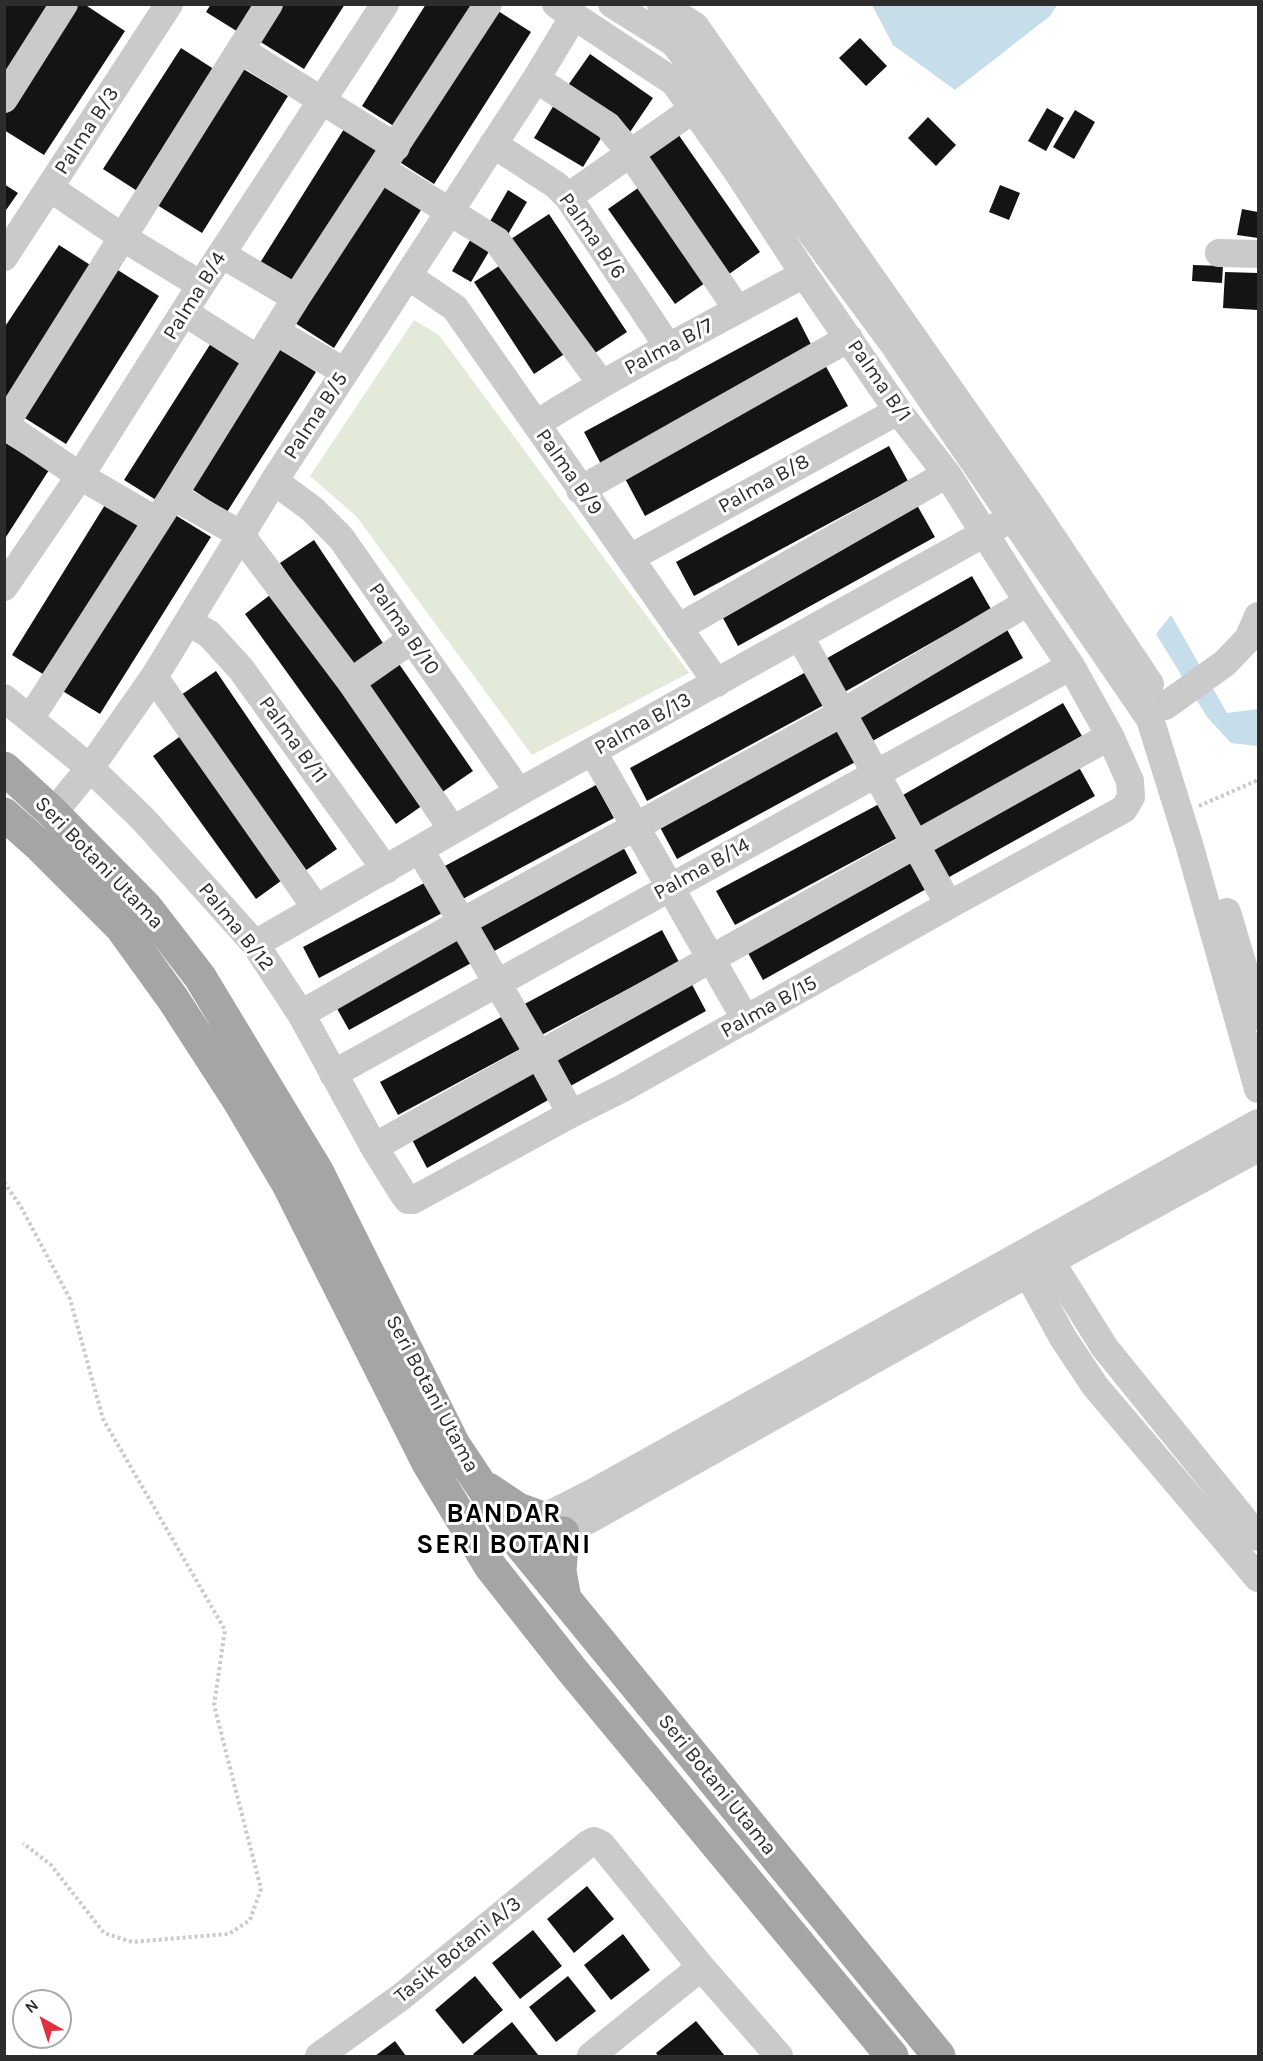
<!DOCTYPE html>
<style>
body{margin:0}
#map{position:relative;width:1263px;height:2061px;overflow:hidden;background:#fff;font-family:Karla,sans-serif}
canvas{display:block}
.frame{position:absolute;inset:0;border:6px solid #2d2d2d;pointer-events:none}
.north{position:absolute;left:12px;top:1989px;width:60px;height:60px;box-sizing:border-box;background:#fff;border:2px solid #ababab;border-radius:50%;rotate:321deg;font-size:16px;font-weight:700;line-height:24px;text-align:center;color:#2d2d2d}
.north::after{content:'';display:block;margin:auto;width:21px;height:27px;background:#e2303f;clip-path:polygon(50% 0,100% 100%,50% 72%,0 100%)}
</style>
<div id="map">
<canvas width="1263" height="2061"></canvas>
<div class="frame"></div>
<div class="north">N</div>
</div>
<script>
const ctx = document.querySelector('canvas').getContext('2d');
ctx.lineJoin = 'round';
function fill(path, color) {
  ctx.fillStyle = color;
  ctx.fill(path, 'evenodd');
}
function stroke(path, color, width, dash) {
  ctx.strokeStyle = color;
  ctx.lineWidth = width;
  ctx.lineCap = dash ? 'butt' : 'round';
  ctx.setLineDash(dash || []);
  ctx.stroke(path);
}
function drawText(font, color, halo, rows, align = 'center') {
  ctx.font = font + ' Karla,sans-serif';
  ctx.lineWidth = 6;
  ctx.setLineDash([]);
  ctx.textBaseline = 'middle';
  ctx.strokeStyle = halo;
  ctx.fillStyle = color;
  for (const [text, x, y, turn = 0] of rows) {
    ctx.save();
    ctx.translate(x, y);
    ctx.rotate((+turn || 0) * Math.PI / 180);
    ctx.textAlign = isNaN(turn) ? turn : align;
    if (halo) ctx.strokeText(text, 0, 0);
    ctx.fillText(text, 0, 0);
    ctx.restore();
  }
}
const green = new Path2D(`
 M414,320L439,335L689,673L532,755L356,516L310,476Z`);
const water = new Path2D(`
 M872,5H1057L1050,16L955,90L893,45Z
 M1171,615L1227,713L1258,709V746L1231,743L1207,717L1156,634Z`);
const building = new Path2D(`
 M7,4H58L4,85V8Z
 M77,4H84L125,31L44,155L4,130V116Z
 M211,4H263L243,35L206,12Z
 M282,4H345L304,69L259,41Z
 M426,4H479L400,130L362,106Z
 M495,9L531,32L434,184L398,161Z
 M860,38L887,66L866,86L839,58Z
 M181,48L220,73L142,194L103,169Z
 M590,54L653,98L628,135L564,91Z
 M240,67L288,96L202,233L154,203Z
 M554,105L603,135L583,167L534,138Z
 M1047,108L1064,118L1046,151L1028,141Z
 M1075,110L1095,122L1074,159L1053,147Z
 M928,117L956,145L936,166L908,138Z
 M344,129L381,152L295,289L258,266Z
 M678,134L760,252L725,277L642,158Z
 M4,184L18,193L4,213Z
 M1000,185L1020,193L1009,220L989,212Z
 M383,186L421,210L334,348L295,323Z
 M638,188L705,283L675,304L608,209Z
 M508,190L527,202L507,236L488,225Z
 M1242,209L1258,212V238L1237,235Z
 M549,214L627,332L589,357L511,239Z
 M472,237L491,248L471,282L452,271Z
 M59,245L95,268L9,398L4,395V328Z
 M507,261L566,353L534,374L474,282Z
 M1193,265L1223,266L1222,283L1192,281Z
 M113,267L159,296L66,444L20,415Z
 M1225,272L1258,273V310L1223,308Z
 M797,317L815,352L602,466L584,432Z
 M211,343L249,366L161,503L124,480Z
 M279,349L316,372L227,512L190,488Z
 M824,363L848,406L645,516L622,473Z
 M4,442L49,470L4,540Z
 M889,446L908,481L694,596L676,562Z
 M913,498L935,537L738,646L717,607Z
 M108,500L147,524L51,679L12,655Z
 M172,513L211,537L100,714L61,690Z
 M314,540L387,649L354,672L280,563Z
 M972,576L991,609L841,694L822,661Z
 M274,592L426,803L396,824L245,614Z
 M1005,626L1023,658L867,744L849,711Z
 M397,661L473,771L438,795L363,684Z
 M216,671L337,849L302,873L181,695Z
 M806,672L824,705L647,801L630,768Z
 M1063,703L1082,736L915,832L896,799Z
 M837,719L859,760L677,859L655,818Z
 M182,735L285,878L256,899L153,756Z
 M1075,760L1095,796L942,881L922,846Z
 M596,785L614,818L459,901L441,868Z
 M881,803L899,837L735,925L716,891Z
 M619,839L637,873L487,955L468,921Z
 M908,852L928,888L763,980L743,944Z
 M432,879L448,910L319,978L303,947Z
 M458,929L475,961L349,1030L331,998Z
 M662,930L679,962L536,1038L519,1007Z
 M688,977L706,1011L565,1089L546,1056Z
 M505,1015L522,1048L398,1115L380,1082Z
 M532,1066L550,1099L427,1168L409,1134Z
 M587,1886L614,1919L574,1953L547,1919Z
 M533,1930L562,1966L520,1999L492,1963Z
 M623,1934L650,1970L611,2000L584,1965Z
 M475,1976L503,2010L463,2044L435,2010Z
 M568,1976L596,2011L556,2042L529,2007Z
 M696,2021L725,2056H658L656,2053Z
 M512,2022L539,2056H475L473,2054Z
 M395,2041L406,2056H375Z`);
const path = new Path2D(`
 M1199,806L1258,780
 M4,1182L21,1207L70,1299L103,1419L225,1630L214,1705L261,1889L250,1920L229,1934L132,1942L104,1933L51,1865L23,1843`);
const minor = new Path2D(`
 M612,4L674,43L718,99L801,219L894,345L1150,719L1189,844L1258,1089
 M661,4L695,26L1032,507L1150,684
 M241,50L396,147
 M536,79L608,126L630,153L738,310
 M4,99L64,4
 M493,144L556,185L568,197L669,348
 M381,169L497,241L601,383
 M50,188L122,237L201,285
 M568,197L692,110
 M1219,253L1258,254
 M221,254L296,298
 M4,257L169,4
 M408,276L455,308L717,683
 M184,312L258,359
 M275,331L345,372
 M536,424C623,369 714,323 804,274
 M5,425L80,476L157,521
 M4,426L269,4
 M274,481L312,509L341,538L519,792
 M580,490L849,338
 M173,496L240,534L351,682L453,830
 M630,558L898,411
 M4,587L80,476L201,285L385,4
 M188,622L209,634L241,669L386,870
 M678,628L947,474
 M800,637L949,905
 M154,677L316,908
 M351,682L411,640
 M4,698L90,768L143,819L255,944L301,1014L374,1147L404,1195L408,1200H413L571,1114L623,1088L949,905L1124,809L1131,797L1130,781L1110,736L1071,666L1028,602L947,474L898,411L804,274L739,174L674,82L556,4
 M1165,706L1225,663L1248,639L1258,616
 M30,719L173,496L296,298L488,4
 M593,752L746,1020
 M53,813L90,768L154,677L274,481L536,79L574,16
 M420,850L539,1055L571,1114
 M1227,912L1258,1016
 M255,944L519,792L1001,524
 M301,1014L462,922L842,713L1028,602
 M333,1074L1071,666
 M374,1147L1110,736
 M1041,1246L1105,1348L1258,1537
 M1020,1259L1063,1338L1095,1386L1258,1578
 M527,1535L543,1518L594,1492L1258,1123
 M542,1538L563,1533L592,1518L996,1291L1258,1148
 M319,2056L401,1997L588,1844L594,1841L601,1844L701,1967L779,2056
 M591,2056L701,1967`);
const major = new Path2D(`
 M4,768L53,813L146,907L200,977L317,1171L453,1443L520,1544L939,2056
 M4,814L41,847L121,927L173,999L239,1101L288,1184L428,1463L490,1566L572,1670L892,2056
 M488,1489L518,1509L543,1518
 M563,1533L560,1571L565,1599`);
const streetNames = [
 ["Palma B/3",87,131,-57],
 ["Palma B/6",592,236,55],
 ["Palma B/4",195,296,-58],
 ["Palma B/7",669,347,-28],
 ["Palma B/1",879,381,55],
 ["Palma B/5",316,416,-57],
 ["Palma B/9",569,472,55],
 ["Palma B/8",764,484,-29],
 ["Palma B/10",404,629,55],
 ["Palma B/13",643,724,-29],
 ["Palma B/11",293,740,54],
 ["Seri Botani Utama",99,863,46],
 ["Palma B/14",702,869,-29],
 ["Palma B/12",236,927,51],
 ["Palma B/15",769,1007,-29],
 ["Seri Botani Utama",432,1394,62],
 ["Seri Botani Utama",717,1785,51],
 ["Tasik Botani A/3",458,1950,-39]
];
const districtNames = [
 ["BANDAR",504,1514],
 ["SERI BOTANI",504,1545]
];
fill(green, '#e3eada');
fill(water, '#c6ddea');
fill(building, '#141414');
stroke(path, '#cacaca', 4, [3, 3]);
stroke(minor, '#cacaca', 28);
stroke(major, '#a5a5a5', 33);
drawText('21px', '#2d2d2d', '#fff', streetNames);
ctx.letterSpacing = '1.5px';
drawText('bold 27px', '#000', '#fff', districtNames);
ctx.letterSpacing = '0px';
</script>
